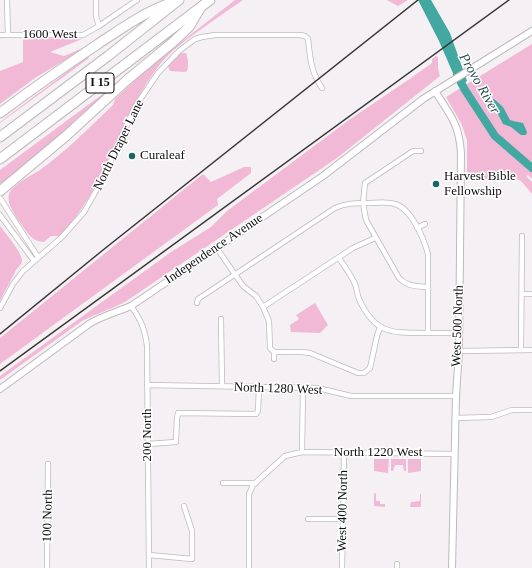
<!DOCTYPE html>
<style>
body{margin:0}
canvas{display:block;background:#f5f0f3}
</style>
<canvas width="532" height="568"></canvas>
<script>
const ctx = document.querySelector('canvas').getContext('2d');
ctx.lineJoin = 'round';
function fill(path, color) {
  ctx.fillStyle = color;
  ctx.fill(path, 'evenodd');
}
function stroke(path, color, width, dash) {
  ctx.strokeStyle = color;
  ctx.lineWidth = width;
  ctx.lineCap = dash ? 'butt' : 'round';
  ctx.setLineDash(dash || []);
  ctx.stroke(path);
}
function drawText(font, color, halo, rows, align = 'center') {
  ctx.font = font + ' "Times New Roman",serif';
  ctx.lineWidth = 3;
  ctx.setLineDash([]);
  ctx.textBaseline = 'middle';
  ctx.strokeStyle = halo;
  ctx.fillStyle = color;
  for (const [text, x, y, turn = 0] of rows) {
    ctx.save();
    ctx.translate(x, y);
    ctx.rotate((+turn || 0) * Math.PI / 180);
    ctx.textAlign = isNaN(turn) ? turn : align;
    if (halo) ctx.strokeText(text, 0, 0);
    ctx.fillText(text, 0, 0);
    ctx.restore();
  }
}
const green = new Path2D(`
 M235,0H243C228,10 214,20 200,30C186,40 172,50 161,63C118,116 108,188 59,236H51L44,242C33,242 27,233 21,224C16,217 6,203 9,194C12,185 32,175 40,170C66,151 90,127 113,105L115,99L149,67Z
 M387,0H408L398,6Z
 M23,38L82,39L50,52L64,56L83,48V49L35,78L0,104V71L23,62Z
 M532,44V179L528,175L526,176L532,182V194L521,181L515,178L467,180V140L461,123L446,97Z
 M183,53H186C188,58 189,66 187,71L185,72L170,71L168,66L180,54Z
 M88,56L89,58L58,81L56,82L0,123V122Z
 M436,56L438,57V68L440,76L337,158L125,302C111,309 96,314 82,321L0,380V376L171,252L211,227L227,211L349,120L408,80L432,63V59Z
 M119,82L120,83L75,120L54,142L5,182L0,183V170Z
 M244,167H251V173L217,199L218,205L0,364V338L203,174L211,182Z
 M0,226C6,234 21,251 22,260C22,265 18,267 16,270C11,281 5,290 0,301Z
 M315,303L328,325L320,333L291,332L290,325L299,319L296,315Z
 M374,459H389L388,473L374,471Z
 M391,459H406V471H404L403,465H395L393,471H391Z
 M408,459H421V471L408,473Z
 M376,493V501H380V504H385V507L374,506V494Z
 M420,494H421V507H410L411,502L420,501Z`);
const water = new Path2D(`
 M418,0H431L450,33L467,81L459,87L439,41Z
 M491,99H494L503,107L510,120L513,121L523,123L527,132L526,135H521L511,127L503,124L496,110L490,104Z`);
const river = new Path2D(`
 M457,75L465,90L495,136L532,168`);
const minor = new Path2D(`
 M7,0L8,35
 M96,0V16L99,26
 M0,35H83L99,26L137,0
 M421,151H413L365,183L363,203L366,220L399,278C408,287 416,286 428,287
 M0,198L38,257
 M0,215L34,261
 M417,228L425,224
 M216,247L243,286L256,296L263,307L269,321L270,348L274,352H302L310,353L358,373H364L370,368L377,336L380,327
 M339,258C344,266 351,275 355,284C357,289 357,294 359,299C374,332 389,333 422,333C434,333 447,333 459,333
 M522,294H532
 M197,303L198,299L335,208C346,203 356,203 368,203C376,203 387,201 395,204C411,208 424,239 428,254V333
 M131,306C141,320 145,329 147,346L149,568
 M263,307L353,248L375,238
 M0,308L13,284L23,271L62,237L84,212L101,182L135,107L158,73L179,51L195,39L202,37L215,35H300L305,36L308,39C310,57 311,73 322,88
 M221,319L222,386
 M521,350L522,236
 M459,351L532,350
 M274,352V359
 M147,385L318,388L351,396H456
 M455,418L491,417L512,410H532
 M148,444L176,442L177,418L178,413L256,414L258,411L259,387
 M302,452L303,388
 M223,483H256
 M308,519H343
 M149,555L192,559V531L184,506
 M47,568L48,464
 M249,568V494L253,485L285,456L302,452L455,454
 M342,568L344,453
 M397,568V564`);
const tertiary = new Path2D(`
 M435,91C450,115 459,123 461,153L459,351L456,396L452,568
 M0,389L89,324C102,316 117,312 131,306L323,176L423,99L532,31`);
const motorway = new Path2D(`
 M0,113C32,89 65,66 98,44C122,28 146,11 173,2
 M0,137L108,56L179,0
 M0,159L210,0
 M0,191L66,136L127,80L173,42L189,27L201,7`);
const rail = new Path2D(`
 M0,334L103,250L418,0
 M0,371L509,0`);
const markers = [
 [132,156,4,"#1a6762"],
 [436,184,4,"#1a6762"]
];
const shields = [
 [100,83,28]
];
const shieldNames = [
 ["I 15",100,83]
];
const streetNames = [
 ["1600 West",50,35],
 ["North Draper Lane",119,145,-64],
 ["Independence Avenue",214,249,-34],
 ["West 500 North",458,326,-88],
 ["North 1280 West",278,389,2],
 ["200 North",148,435,-90],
 ["North 1220 West",378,453],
 ["West 400 North",343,511,-89],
 ["100 North",48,516,-89]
];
const poiNames = [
 ["Curaleaf",140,156],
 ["Harvest Bible",444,177],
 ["Fellowship",444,192]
];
const waterNames = [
 ["Provo River",479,84,60]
];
fill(green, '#f2b9d6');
fill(water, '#42a8a1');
stroke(river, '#42a8a1', 8);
stroke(minor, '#beb9bb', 6);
stroke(tertiary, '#beb9bb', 8);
stroke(motorway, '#beb9bb', 11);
stroke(minor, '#fff', 4.5);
stroke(tertiary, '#fff', 6);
stroke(motorway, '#fff', 9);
stroke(rail, '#373536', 1.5);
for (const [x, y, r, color] of markers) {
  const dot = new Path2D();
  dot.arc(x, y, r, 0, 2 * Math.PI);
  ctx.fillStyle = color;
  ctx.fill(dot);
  stroke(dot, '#fff', 1.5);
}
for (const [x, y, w] of shields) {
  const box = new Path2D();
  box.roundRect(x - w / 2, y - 10, w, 20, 3);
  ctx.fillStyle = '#fff';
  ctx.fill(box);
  stroke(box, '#0f0d0e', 1);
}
drawText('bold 12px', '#0f0d0e', null, shieldNames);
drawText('13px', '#0f0d0e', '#fff', streetNames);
drawText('13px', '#0f0d0e', '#fff', poiNames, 'left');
drawText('italic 14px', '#25514e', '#fff', waterNames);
</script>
